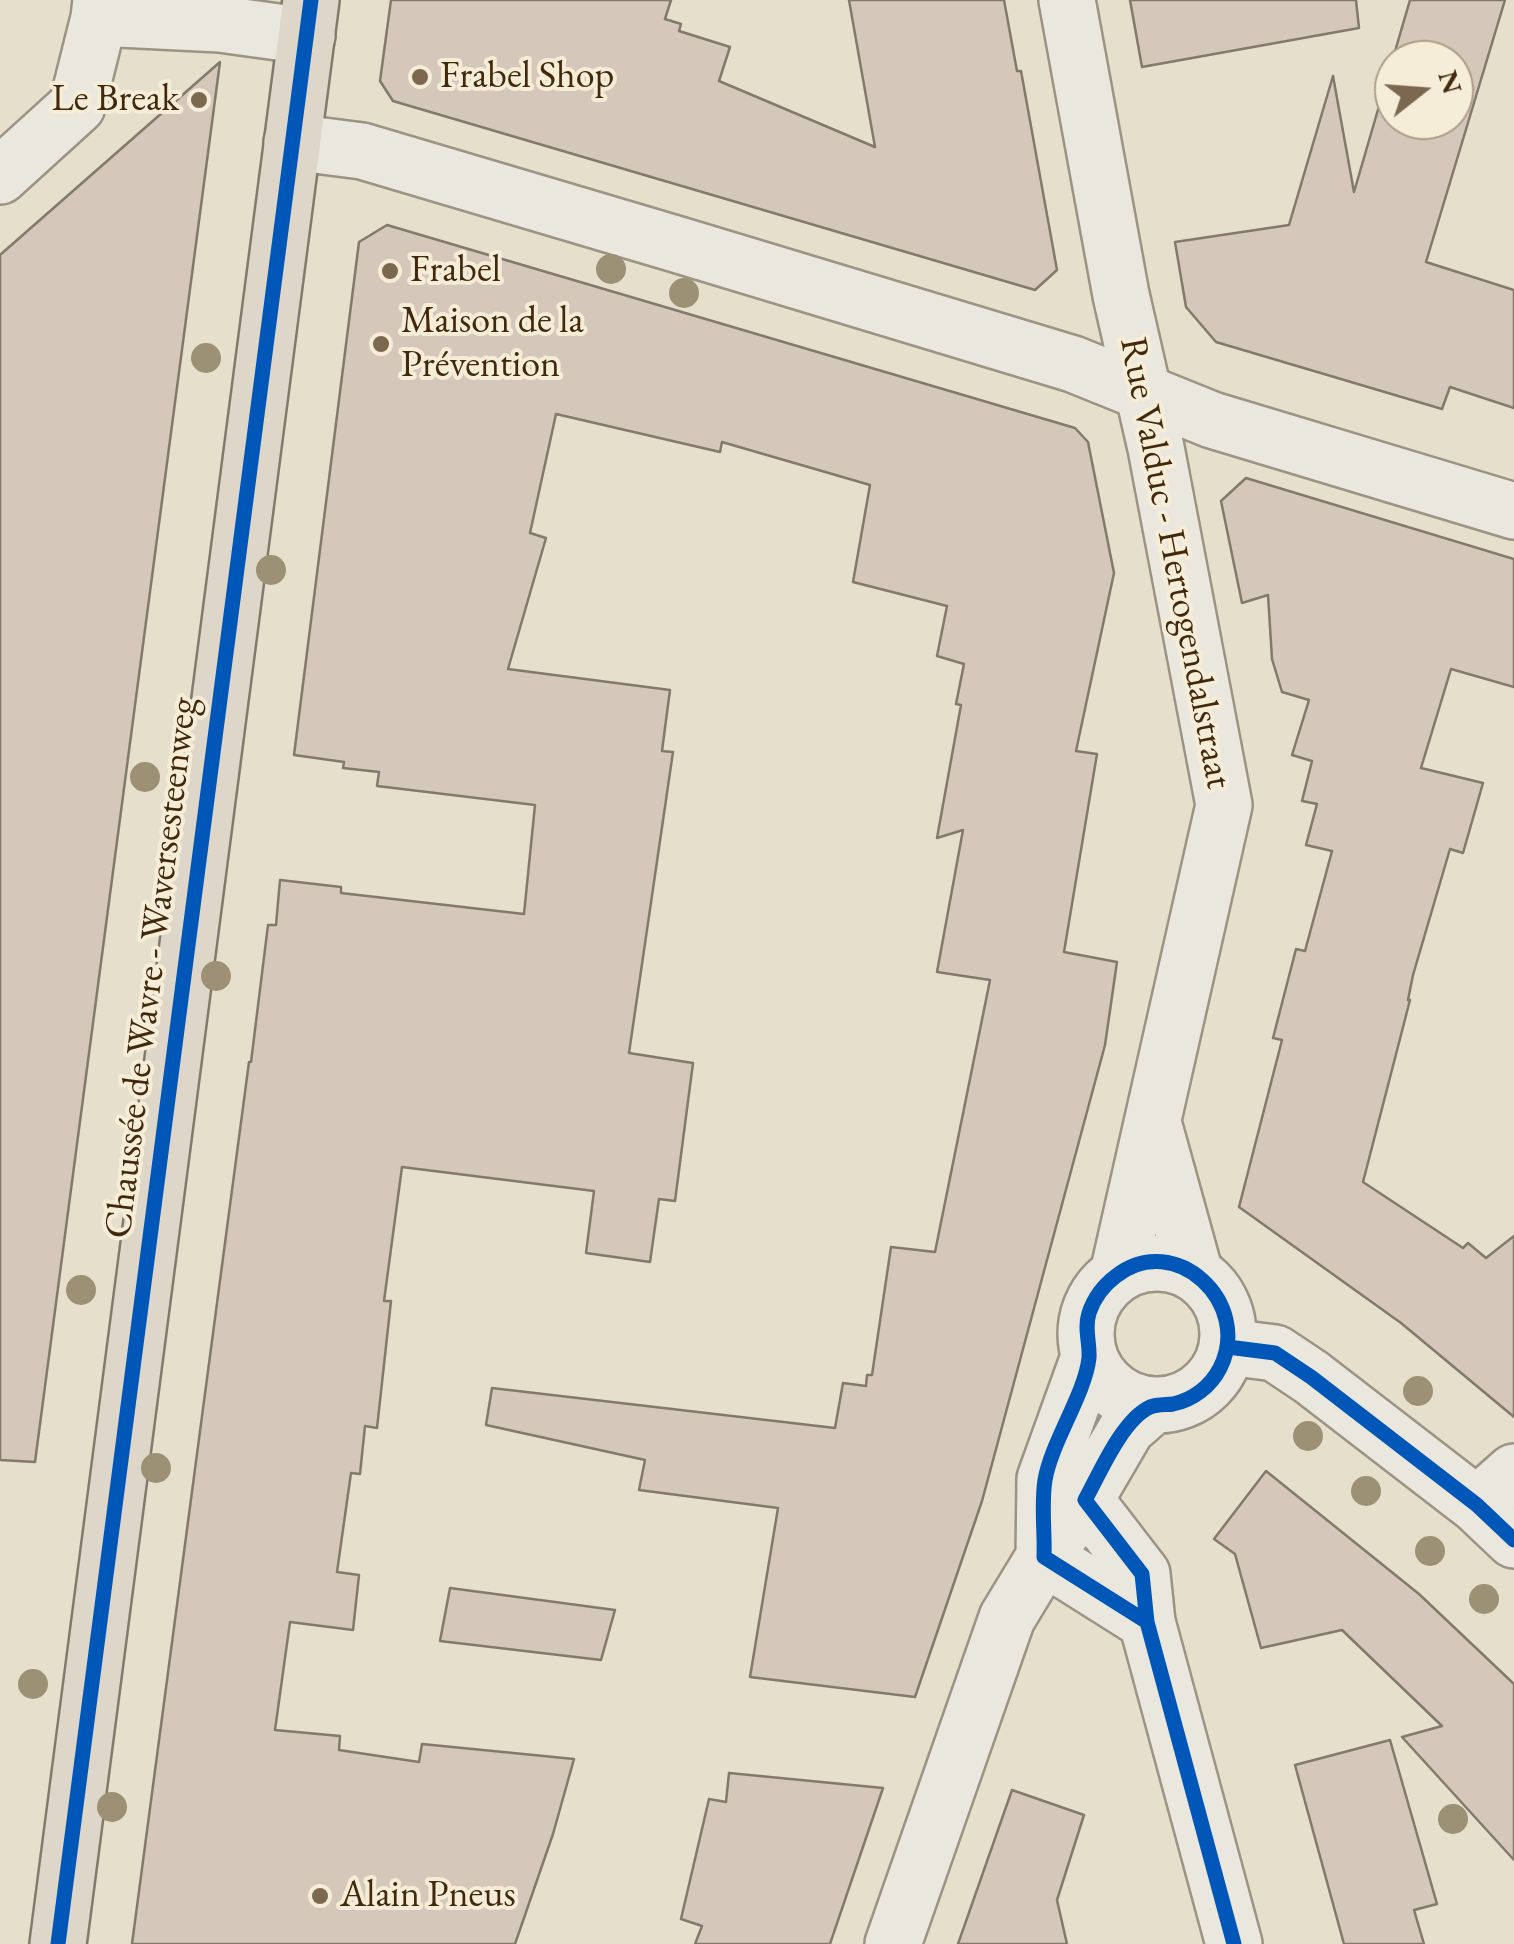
<!DOCTYPE html>
<meta charset="utf-8">
<style>
body{margin:0}
#map{position:relative;width:1514px;height:1944px;overflow:hidden;background:#e6dfcc;font-family:"EB Garamond",serif}
canvas{display:block}
.north{position:absolute;left:1374px;top:40px;width:100px;height:100px;box-sizing:border-box;background:#f5edd7;border:2px solid #ad9e86;border-radius:50%;rotate:73deg;font-size:28px;font-weight:700;line-height:40px;text-align:center;color:#42280c}
.north::after{content:'';display:block;margin:auto;width:35px;height:45px;background:#7b684f;clip-path:polygon(50% 0,100% 100%,50% 72%,0 100%)}
</style>
<div id="map">
<canvas width="1514" height="1944"></canvas>
<div class="north">N</div>
</div>
<script>
const ctx = document.querySelector('canvas').getContext('2d');
ctx.lineJoin = 'round';
function fill(path, color) {
  ctx.fillStyle = color;
  ctx.fill(path, 'evenodd');
}
function stroke(path, color, width, dash) {
  ctx.strokeStyle = color;
  ctx.lineWidth = width;
  ctx.lineCap = dash ? 'butt' : 'round';
  ctx.setLineDash(dash || []);
  ctx.stroke(path);
}
function drawText(font, color, halo, rows, align = 'center') {
  ctx.font = font + ' "EB Garamond",serif';
  ctx.lineWidth = 8;
  ctx.setLineDash([]);
  ctx.textBaseline = 'middle';
  ctx.strokeStyle = halo;
  ctx.fillStyle = color;
  for (const [text, x, y, turn = 0] of rows) {
    ctx.save();
    ctx.translate(x, y);
    ctx.rotate((+turn || 0) * Math.PI / 180);
    ctx.textAlign = isNaN(turn) ? turn : align;
    if (halo) ctx.strokeText(text, 0, 0);
    ctx.fillText(text, 0, 0);
    ctx.restore();
  }
}
const building = new Path2D(`
 M391,0H671L665,19L681,24L679,31L730,47L719,81L875,147L849,0H1004L1017,71H1021L1057,270L1035,290L393,101L380,81Z
 M1130,0H1356L1359,28L1142,67Z
 M1410,0H1505L1426,262L1514,290V408L1450,387L1442,409L1216,342L1186,307L1175,242L1289,225L1333,76L1354,192ZM1394,60H1454V120H1394Z
 M220,62L35,1462L0,1460V255Z
 M387,225L1075,428L1088,442L1114,573L1076,751L1097,754L1064,952L1117,962L1105,1045L982,1501L915,1697L750,1677L778,1508L639,1490L645,1460L486,1425L492,1388L835,1428L843,1383L866,1386L867,1375H872L891,1247L935,1252L990,980L937,972L963,830L937,838L961,705L956,704L964,664L937,656L947,606L853,582L870,485L722,442L720,452L556,414L530,533L546,538L508,669L670,690L662,751L673,752L629,1053L693,1063L675,1201L659,1199L650,1262L586,1253L594,1191L402,1167L384,1301H391L377,1428L365,1426L360,1474L351,1473L337,1572L359,1575L353,1630L290,1622L275,1730L340,1736L339,1750L419,1762L422,1744L574,1759L553,1834L515,1944H132L249,1062H251L268,925H276L280,880L341,887V893L524,914L535,805L377,786L379,772L343,768L344,762L294,755L359,242Z
 M1246,478L1514,559V687L1451,669L1421,768L1483,783L1463,853L1450,849L1413,975L1408,1000H1410L1363,1182L1463,1248L1468,1243L1486,1258L1514,1236V1417L1401,1323L1239,1207L1281,1044L1282,1040L1273,1038L1296,949L1305,951L1332,851L1306,845L1317,804L1302,801L1312,761L1292,755L1309,700L1282,692L1272,659L1268,595L1242,603L1221,501Z
 M1266,1471L1419,1594L1514,1684V1860L1402,1737L1442,1726L1342,1630L1261,1648L1235,1554L1214,1539Z
 M450,1588L615,1610L601,1660L440,1641Z
 M1390,1740L1437,1904L1414,1910L1424,1944H1344L1295,1765Z
 M729,1773L883,1788L830,1944H695L702,1926L681,1919L709,1799L726,1802Z
 M1012,1790L1084,1815L1057,1900L1067,1944H958Z`);
const minor = new Path2D(`
 M101,0L99,18L220,24L307,36
 M1067,0L1121,295L1156,448L1224,805L1118,1274
 M292,142L362,151L679,245L1073,364L1212,420L1514,511
 M0,176L77,106L99,18
 M1154,1126L1195,1274
 M1086 1334a71 71 0 1 1 142 0a71 71 0 1 1-142 0Z
 M1228,1347L1275,1353L1311,1377L1477,1505L1514,1540
 M1085,1500L1142,1574L1147,1622L1234,1944
 M1477,1505L1514,1472
 M1044,1557L1045,1479L1089,1357
 M1044,1557L1147,1622
 M893,1944L1007,1618L1044,1557L1085,1500L1127,1428L1151,1407`);
const major = new Path2D(`
 M58,1944L311,0`);
const cycleway = new Path2D(`
 M1228,1347L1275,1353L1311,1377L1477,1505L1514,1540
 M1147,1622L1044,1557C1045,1532 1041,1505 1045,1480C1051,1443 1085,1394 1089,1358C1090,1342 1084,1329 1089,1313C1094,1298 1104,1285 1116,1276C1175,1230 1253,1303 1220,1368C1211,1386 1193,1400 1173,1404C1167,1405 1157,1404 1150,1407C1122,1420 1100,1473 1085,1500L1142,1574L1147,1622L1234,1944
 M58,1944L311,0`);
const trees = [
 [611,269],
 [684,293],
 [206,358],
 [271,570],
 [145,777],
 [216,976],
 [81,1290],
 [1418,1391],
 [1308,1436],
 [156,1468],
 [1366,1491],
 [1430,1551],
 [1484,1599],
 [33,1684],
 [112,1807],
 [1453,1819]
];
const markers = [
 [420,77,10,"#7b684f"],
 [199,100,10,"#7b684f"],
 [390,271,10,"#7b684f"],
 [381,344,10,"#7b684f"],
 [320,1896,10,"#7b684f"]
];
const poiNames = [
 ["Frabel Shop",440,77],
 ["Le Break",179,100,"right"],
 ["Frabel",410,271],
 ["Maison de la",401,322],
 ["Prévention",401,366],
 ["Alain Pneus",340,1896]
];
const streetNames = [
 ["Rue Valduc - Hertogendalstraat",1175,563,79],
 ["Chaussée de Wavre - Waversesteenweg",152,968,-83]
];
fill(building, '#d5c7b9');
stroke(building, '#827a6c', 2.5);
stroke(minor, '#9b9384', 60);
stroke(major, '#827a6c', 60);
stroke(minor, '#eae7de', 55);
stroke(major, '#ded6c9', 55);
stroke(cycleway, '#0057b8', 15);
ctx.fillStyle = '#9c9075';
for (const [x, y] of trees) {
  ctx.beginPath();
  ctx.arc(x, y, 15, 0, 2 * Math.PI);
  ctx.fill();
}
for (const [x, y, r, color] of markers) {
  const dot = new Path2D();
  dot.arc(x, y, r, 0, 2 * Math.PI);
  ctx.fillStyle = color;
  ctx.fill(dot);
  stroke(dot, '#f5edd7', 4);
}
drawText('38px', '#42280c', '#f5edd7', poiNames, 'left');
drawText('38px', '#42280c', '#f5edd7', streetNames);
</script>
